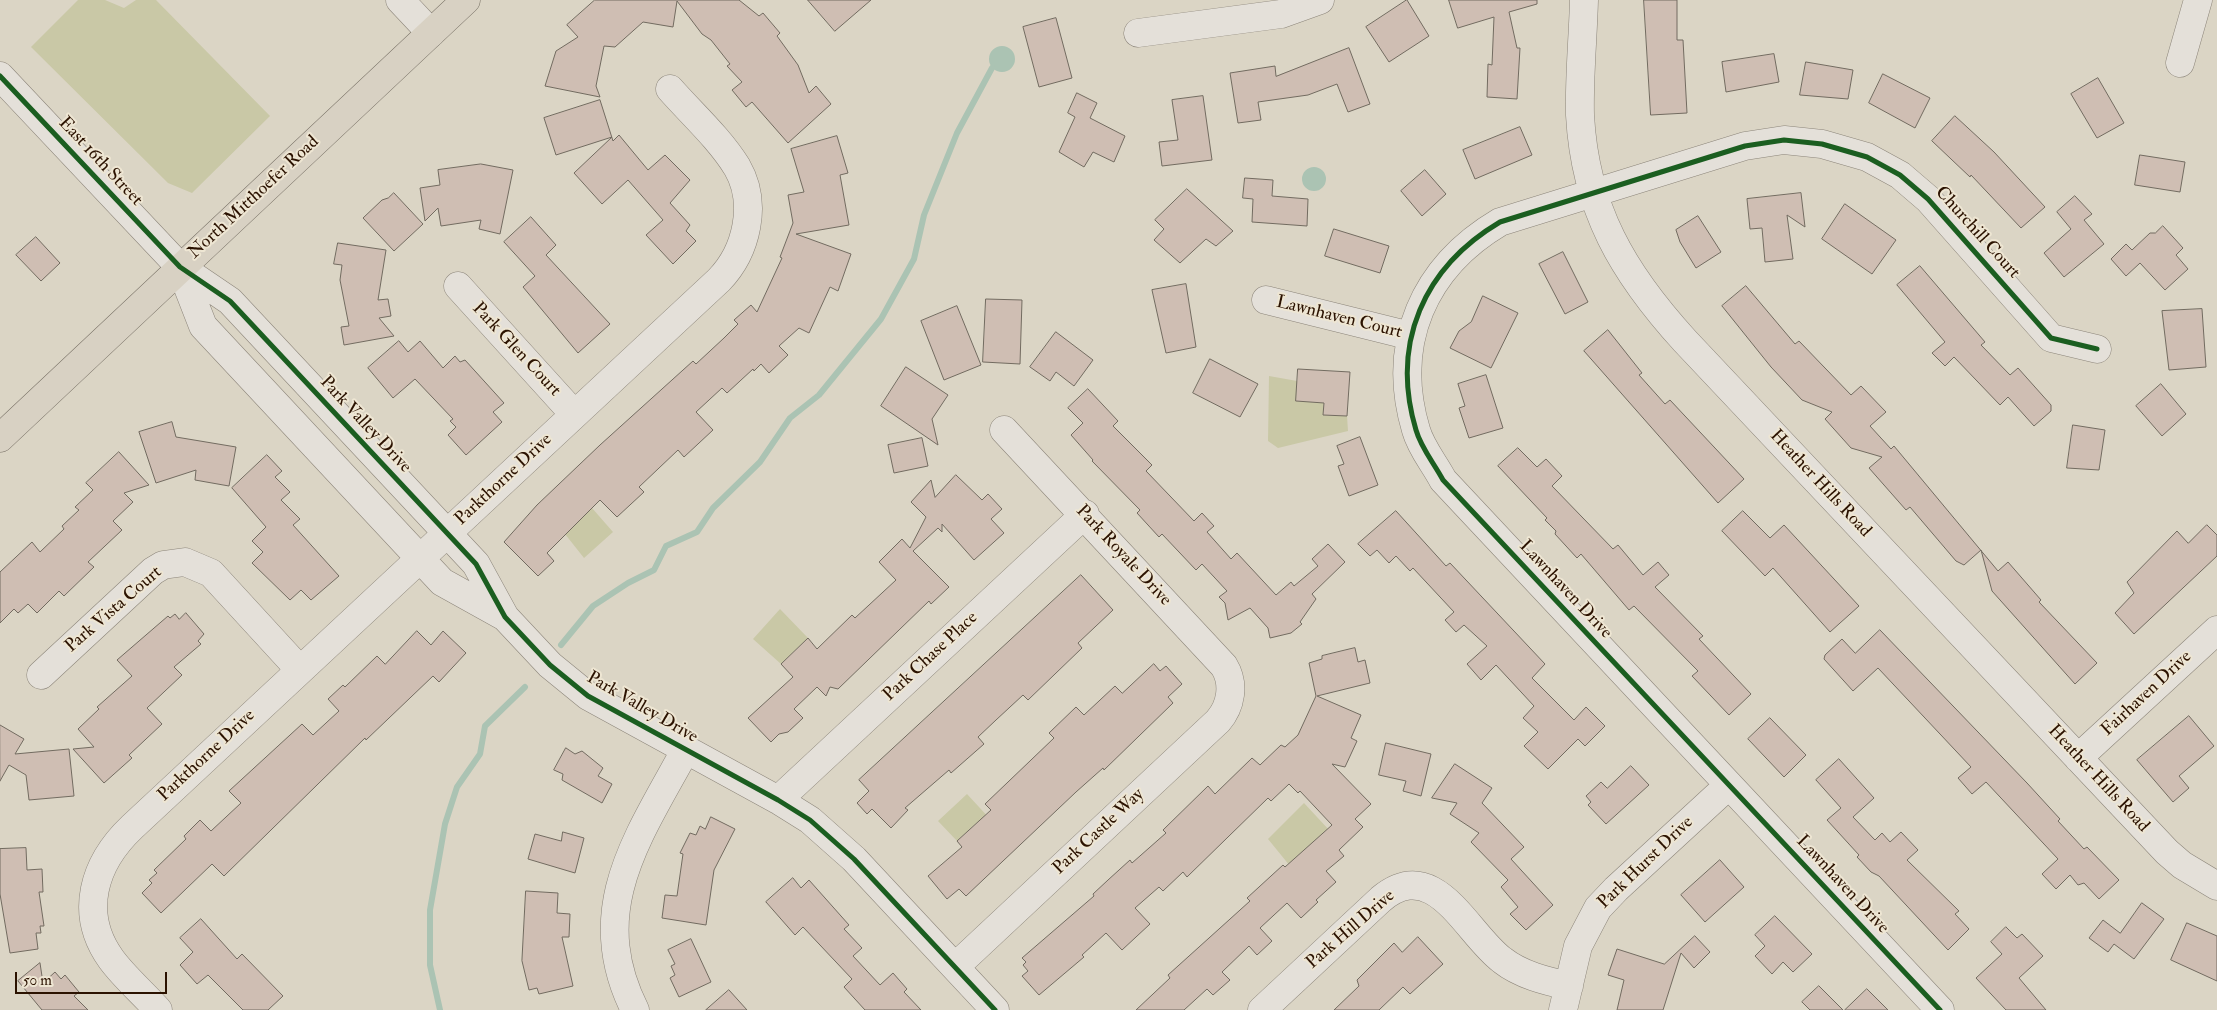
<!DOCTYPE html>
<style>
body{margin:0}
#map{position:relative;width:2217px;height:1010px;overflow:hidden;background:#dbd5c5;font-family:"IM FELL Double Pica",serif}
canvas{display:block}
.scale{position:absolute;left:15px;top:972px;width:152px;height:22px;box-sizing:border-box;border:2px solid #2b1200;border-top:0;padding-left:6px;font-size:15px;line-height:18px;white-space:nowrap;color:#2b1200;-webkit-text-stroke:4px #eee6d3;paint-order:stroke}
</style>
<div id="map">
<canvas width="2217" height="1010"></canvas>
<div class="scale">50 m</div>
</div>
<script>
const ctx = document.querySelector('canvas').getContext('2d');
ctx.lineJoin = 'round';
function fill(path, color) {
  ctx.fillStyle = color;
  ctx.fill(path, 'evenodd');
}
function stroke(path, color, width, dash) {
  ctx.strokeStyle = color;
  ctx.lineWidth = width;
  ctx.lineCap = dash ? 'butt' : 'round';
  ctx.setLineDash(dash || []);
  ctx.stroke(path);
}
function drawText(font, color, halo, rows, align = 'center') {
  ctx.font = font + ' "IM FELL Double Pica",serif';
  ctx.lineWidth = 4;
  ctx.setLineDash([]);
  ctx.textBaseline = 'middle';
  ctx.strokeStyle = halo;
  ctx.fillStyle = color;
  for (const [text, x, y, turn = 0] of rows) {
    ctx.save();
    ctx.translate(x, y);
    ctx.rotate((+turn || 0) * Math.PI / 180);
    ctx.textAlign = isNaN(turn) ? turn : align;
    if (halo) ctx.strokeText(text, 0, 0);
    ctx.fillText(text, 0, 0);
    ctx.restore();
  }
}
const green = new Path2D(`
 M78,0H105L124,8L136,0H156L270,116L192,193L168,183L31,47Z
 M1269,376L1297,381L1324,403L1323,415L1347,416L1348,431L1278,448L1268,441Z
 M592,508L613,532L584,558L565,534Z
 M780,609L808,638L781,664L753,639Z
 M967,794L991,820H980L957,841L938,821Z
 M1304,803L1330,831L1290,866L1268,839Z`);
const water = new Path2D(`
 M989 59a13 13 0 1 1 26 0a13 13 0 1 1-26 0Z
 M1302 179a12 12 0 1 1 24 0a12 12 0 1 1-24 0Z`);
const stream = new Path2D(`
 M561,645L593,606L628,583L654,570L666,546L697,532L713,508L760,462L790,418L819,395L881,319L914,259L924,215L957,133L992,68
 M440,1010L430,965V910L445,824L457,787L480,754L485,726L525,687`);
const building = new Path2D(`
 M595,0H739L759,16L763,13L780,33L777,36L798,65L809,93L816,86L831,104L788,143L752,102L746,107L732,90L742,82L727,66L730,64L711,40L702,34L677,1L673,27L643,22L615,47L604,46L596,86L600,97L545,86L556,51L578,37L567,25Z
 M808,0H871L835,31Z
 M1407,0L1429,36L1389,62L1366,27Z
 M1449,0H1537V4L1509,12L1517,48H1520L1517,99L1487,97L1488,64L1492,65L1494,17L1458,28Z
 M1644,0H1677V40H1683L1687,113L1651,115Z
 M1056,18L1072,78L1039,87L1023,27Z
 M1349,48L1370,104L1348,112L1337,84L1308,95L1258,102L1261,120L1238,123L1230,73L1275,66L1276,76Z
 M1774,54L1779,82L1726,92L1722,62Z
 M1806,62L1853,70L1848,99L1800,95Z
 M1883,74L1930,98L1915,128L1869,103Z
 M2098,78L2124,123L2097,138L2071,94Z
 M1077,93L1097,103L1090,118L1125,136L1114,162L1093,152L1084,167L1059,152L1075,117L1068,113Z
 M1203,96L1212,160L1162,166L1159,142L1178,140L1172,100Z
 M600,100L613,141L619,135L648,170L665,155L690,180L670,203L690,225L686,231L696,241L673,264L646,235L663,220L628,180L602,204L574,173L612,137L556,155L544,118Z
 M1955,116L1994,152L2045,207L2021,228L1971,175L1970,177L1932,141Z
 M1520,127L1532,155L1475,179L1463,150Z
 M837,136L848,173L840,175L849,225L796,234L851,254L838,291L830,287L809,333L799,328L779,346L788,355L769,373L761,364L754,371L753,369L727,393L722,388L696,412L713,430L684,457L678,450L639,487L644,492L617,517L600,500L547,553L554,561L538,576L504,542L537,505L600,445L693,361L696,364L724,338L738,324L734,320L751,305L757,312L782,258L780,257L793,223L788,195L804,192L791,149Z
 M2140,155L2185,162L2180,192L2135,185Z
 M481,164L513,170L500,234L479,229L481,220L441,226L438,208L425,221L420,188L440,185L438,170Z
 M1425,170L1446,194L1422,216L1401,191Z
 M1245,178L1273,180L1272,196L1308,199L1307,226L1252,222L1253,199L1243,198Z
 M1187,189L1233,231L1216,246L1206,239L1180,263L1154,240L1164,229L1155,220Z
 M394,193L423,224L394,251L363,218L382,200L388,198Z
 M1801,193L1805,227L1787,215L1793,259L1765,262L1762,228L1750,229L1747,199Z
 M2075,196L2092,214L2084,220L2104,244L2064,277L2044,253L2071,229L2057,212Z
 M1845,204L1896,240L1872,274L1822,239Z
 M1698,216L1721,252L1696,268L1680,242L1676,230Z
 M531,217L556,245L546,255L610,324L578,353L523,287L535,276L504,242Z
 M2163,226L2183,248L2176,255L2188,269L2165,290L2140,263L2126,276L2111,259L2126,244L2132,250L2150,233H2155Z
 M1334,229L1389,246L1380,273L1325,256Z
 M36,237L60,263L41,281L16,255Z
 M338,243L386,250L378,300L388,299L391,316L379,318L394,336L344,345L341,327L349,326L340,280L342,265L334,264Z
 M1563,252L1588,302L1565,314L1539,264Z
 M1920,266L1985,342L1981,345L2010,375L2018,368L2051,405V411L2034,426L2008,397L2000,405L1954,357L1945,366L1932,353L1945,342L1897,285Z
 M1186,284L1196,347L1166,353L1152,290Z
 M1746,286L1795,344L1799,341L1851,395L1861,386L1886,412L1870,426L1891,449L1894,446L1998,571L2008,562L2041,600L2039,602L2097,663L2075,684L1992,591L1981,550L1964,565L1956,561L1910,507L1906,510L1869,468L1882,457L1851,448L1825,419L1832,412L1802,400L1771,367L1722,306Z
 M1483,296L1518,313L1491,368L1450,348L1459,331L1471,322Z
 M986,299L1022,300L1020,364L983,362Z
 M957,306L981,365L944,380L921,321Z
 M2202,309L2206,367L2169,370L2162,311Z
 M1608,330L1642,373L1639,375L1665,404L1670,400L1744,479L1718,503L1584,351Z
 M1056,332L1093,360L1074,386L1056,372L1050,381L1030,367Z
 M399,341L408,352L420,341L443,368L455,356L460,362L465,360L504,403L493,412L502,422L466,455L448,435L456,427L450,421L453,419L415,379L393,398L368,368Z
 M1210,359L1258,384L1240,417L1193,393Z
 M906,367L948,395L932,419L938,445L881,406Z
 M1298,369L1350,372L1347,416L1323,415L1324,403L1296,401Z
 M1486,375L1503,428L1469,438L1459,408L1465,406L1458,384Z
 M2161,384L2186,414L2162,436L2136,406Z
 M1088,389L1118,421L1113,426L1152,465L1146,471L1194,521L1202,513L1214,526L1207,532L1231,559L1237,553L1276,595L1291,582L1294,586L1318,566L1312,559L1328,544L1345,562L1312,594L1316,599L1300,622L1302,624L1291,633L1270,638L1268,628L1250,608L1228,620L1225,603L1219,597L1227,591L1202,564L1196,570L1162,534L1159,537L1137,513L1140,510L1092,461L1093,460L1071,435L1083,423L1068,408Z
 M172,422L176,437L236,447L229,486L195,480L196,470L156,483L139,432Z
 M2073,425L2105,430L2099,470L2067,468Z
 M1360,437L1378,485L1349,496L1338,466L1344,464L1337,446Z
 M922,438L928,466L894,473L888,445Z
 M1518,448L1537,467L1546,459L1562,476L1552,486L1613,549L1618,545L1643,575L1658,562L1669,575L1655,587L1703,636L1699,639L1751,694L1729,715L1692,676L1698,671L1634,606L1629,610L1581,554L1577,558L1555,534L1556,531L1545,520L1547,518L1498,466Z
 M119,452L149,485L124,493L133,502L113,521L122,530L88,562L94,567L64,596L59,591L37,613L28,604L18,613L14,609L0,623V572L32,542L40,552L64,529L62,526L79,510L75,507L93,490L86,483Z
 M267,455L282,471L275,477L290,492L281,500L300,519L293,525L339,576L311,600L301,590L290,600L252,563L263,552L252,541L266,527L232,488Z
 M956,475L982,500L988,494L1002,509L991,519L1004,533L974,560L942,524V532L938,528L913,551L949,587L931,604L929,601L838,689L830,687L826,696L817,687L794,709L803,718L788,732L779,734L771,742L748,718L793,677L781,664L808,638L817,649L852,615L855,618L896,580L879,562L902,539L910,548L926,517L911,502L931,480L935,497Z
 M1396,511L1446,566L1450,563L1545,664L1532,678L1574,720L1586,707L1605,726L1585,746L1578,739L1548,769L1524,746L1538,732L1523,718L1534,706L1496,665L1481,680L1467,664L1487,646L1464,625L1456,632L1445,620L1454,612L1413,568L1410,571L1396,556L1389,563L1377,550L1370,556L1358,544Z
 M1743,511L1770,538L1784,525L1859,606L1830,632L1773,568L1765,576L1722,531Z
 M2207,525L2217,535V556L2134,634L2115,613L2134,593L2127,582L2177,531L2188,543Z
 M1081,575L1113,610L1078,643L1082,648L1028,700L1023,695L996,720L978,737L984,744L951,773L949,770L905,808L908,810L891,828L872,809L867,814L857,803L869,791L859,780Z
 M186,613L204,634L198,641L201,644L174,667L182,675L147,708L162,724L129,755L132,758L104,783L73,749L94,747L78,729L99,709L97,707L132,676L117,660L168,616L170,618L175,614L179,619Z
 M1880,630L2027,783L2060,819L2058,821L2084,849L2087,847L2119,880L2099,899L2084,883L2078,885L2070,875L2056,889L2042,874L2058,859L1986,782L1972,794L1958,778L1971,767L1878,668L1853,691L1824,659L1825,655L1842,639L1855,653Z
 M417,631L431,645L443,631L466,653L439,682L433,676L366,740L365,738L224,876L212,864L161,913L142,893L152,883L149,880L157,873L154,870L186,839L184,836L200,820L211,831L241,803L229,791L302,724L313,735L339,711L328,699L343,685L345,687L377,656L385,664Z
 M1355,648L1358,662L1365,660L1370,683L1317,696L1361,715L1351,738L1357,741L1345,767L1332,764L1371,804L1355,819L1363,827L1339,850L1344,856L1326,871L1336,882L1316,900L1318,902L1301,918L1287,903L1260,928L1272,941L1257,955L1249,946L1222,972L1230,980L1213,995L1207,989L1184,1010H1136L1170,978L1168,975L1250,901L1247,898L1283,865L1285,867L1332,825L1300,791L1298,793L1289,784L1271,801L1268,798L1187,877L1183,872L1163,891L1159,887L1135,908L1150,924L1122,950L1106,933L1082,955L1084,957L1039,995L1022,976L1028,971L1023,965L1026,962L1022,958L1094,896L1093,894L1108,880L1130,860L1132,863L1166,833L1163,830L1208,786L1215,794L1252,758L1260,765L1281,745L1285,747L1298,735L1316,696L1309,663L1322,659V656Z
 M1154,664L1160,671L1166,666L1182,684L1168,697L1173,703L1104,770L1103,768L1076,792L966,896L959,889L947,899L928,876L962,847L957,841L991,810L985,804L1054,738L1049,733L1076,707L1084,715L1115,686L1122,693Z
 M2189,716L2214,746L2179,776L2189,788L2173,802L2137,760Z
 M1770,718L1806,755L1784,777L1748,739Z
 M0,725L24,739L15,754L69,749L74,796L29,800L26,775L9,765L0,781Z
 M1386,743L1431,754L1421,796L1403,791L1406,781L1379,775Z
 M566,748L575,754L582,751L603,768L598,776L612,784L602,803L562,780L563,774L554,770Z
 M1839,759L1874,798L1853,817L1875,840L1882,833L1890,842L1901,832L1918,850L1907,860L1959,911L1955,914L1969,929L1948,950L1879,876L1871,872L1857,857L1859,855L1827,820L1841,808L1816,780Z
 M1455,764L1492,788L1482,803L1524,847L1511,859L1553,905L1526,930L1510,914L1518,907L1501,887L1508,880L1471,842L1479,833L1450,814L1457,803L1432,798Z
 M1631,766L1649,785L1606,824L1588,805L1591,802L1586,796L1601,782L1607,788Z
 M711,817L735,829L714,870L706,925L662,918L665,895L677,896L683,854L680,853L690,833L696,835L700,826L705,829Z
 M563,832L584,838L575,873L528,859L535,834L561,841Z
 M26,848L27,870L42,869L43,892H39L44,926H40L41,933H36L38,949L10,953L0,894V849Z
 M1720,860L1744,887L1705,922L1681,895Z
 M793,878L801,888L809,880L849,925L844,929L862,948L853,956L880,985L893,973L907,989L904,992L921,1010H865L844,987L852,979L803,927L795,935L766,902Z
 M526,891L558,893L557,913L570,914L569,937H562L573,986L539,994L537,988L529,990L522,961Z
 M2142,903L2164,919L2134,959L2114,944L2108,952L2089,938L2103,920L2120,933Z
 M1775,916L1812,954L1793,972L1783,962L1772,974L1755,956L1765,946L1755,935Z
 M201,919L237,959L242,954L283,996L268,1010H243L208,975L197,984L180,965L193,952L180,938Z
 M2187,923L2217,936V981L2171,960Z
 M2006,927L2017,938L2022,934L2043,956L2019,978L2046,1010H2006L1976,978L2002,954L1991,942Z
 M1695,936L1710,952L1694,968L1681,953L1663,1010H1617L1624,980L1608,975L1617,949L1664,964Z
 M1418,937L1443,964L1410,994L1403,987L1379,1010H1334L1359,986L1357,980L1394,943L1402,952Z
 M691,939L711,982L679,997L670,978L675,975L671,966L675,964L668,950Z
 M40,963L43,983L55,972L61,979L65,975L79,992L74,996L88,1010H42L18,981Z
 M1819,986L1843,1010H1810L1802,1002Z
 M1867,989L1888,1010H1845Z
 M729,990L747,1010H706Z`);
const minor = new Path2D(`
 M400,0L431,33
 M1584,0C1583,38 1579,77 1580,115C1585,209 1623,273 1685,341L2167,852L2182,865L2217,886
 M1138,33L1281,14L1320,0
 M2180,63L2198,0
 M0,76L180,267L230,301L447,533L476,564L505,617L550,665L588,696L778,800L810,820L854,859L995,1010
 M180,267L203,326L442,582L505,617
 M458,286L574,414
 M1266,300L1411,336
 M41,675L153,571L163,565L185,562L211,573L300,670
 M2078,758L2217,630
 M778,800L1085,514
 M955,967L1218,721C1231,706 1235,684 1224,666L1004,430
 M158,1010C143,993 124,977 111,959C78,913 94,863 132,827L719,280C747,251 758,203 737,167C719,138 692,114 670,89
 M635,1010C584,909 639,836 686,749
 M1262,1010L1381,899C1435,854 1466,933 1502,960C1521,975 1546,981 1569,986
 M1563,1010L1578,946L1598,908L1616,889L1729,785
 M1940,1010L1443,480C1434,463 1421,448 1416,430C1390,343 1424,267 1500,222L1745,146L1784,140L1822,144L1867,157L1900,175L1928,199L2051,338L2097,349`);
const major = new Path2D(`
 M0,438L466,0`);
const cycleway = new Path2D(`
 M0,76L180,267L230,301L447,533L476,564L505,617L550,665L588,696L778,800L810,820L854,859L995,1010
 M1940,1010L1443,480C1434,463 1421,448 1416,430C1390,343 1424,267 1500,222L1745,146L1784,140L1822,144L1867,157L1900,175L1928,199L2051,338L2097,349`);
const streetNames = [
 ["East 16th Street",100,162,47],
 ["North Mitthoefer Road",254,198,-43],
 ["Churchill Court",1977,233,48],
 ["Lawnhaven Court",1339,318,14],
 ["Park Glen Court",516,350,47],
 ["Park Valley Drive",365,425,47],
 ["Parkthorne Drive",504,480,-43],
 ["Heather Hills Road",1820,484,47],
 ["Park Royale Drive",1123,556,47],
 ["Lawnhaven Drive",1565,590,47],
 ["Park Vista Court",114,610,-41],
 ["Park Chase Place",931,657,-43],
 ["Fairhaven Drive",2147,694,-43],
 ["Park Valley Drive",642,708,30],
 ["Parkthorne Drive",207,756,-43],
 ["Heather Hills Road",2098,779,47],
 ["Park Castle Way",1099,832,-43],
 ["Park Hurst Drive",1646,863,-44],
 ["Lawnhaven Drive",1842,885,47],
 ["Park Hill Drive",1351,930,-41]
];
fill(green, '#c9c8a6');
fill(water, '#abc3b3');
stroke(stream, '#abc3b3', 6);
fill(building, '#cfbeb3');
stroke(building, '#726b60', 1);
stroke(minor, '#8c857a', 29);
stroke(major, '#726b60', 29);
stroke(minor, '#e4e0d9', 28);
stroke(major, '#d8d1c3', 28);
stroke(cycleway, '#1b5e20', 5);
drawText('18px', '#2b1200', '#eee6d3', streetNames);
</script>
